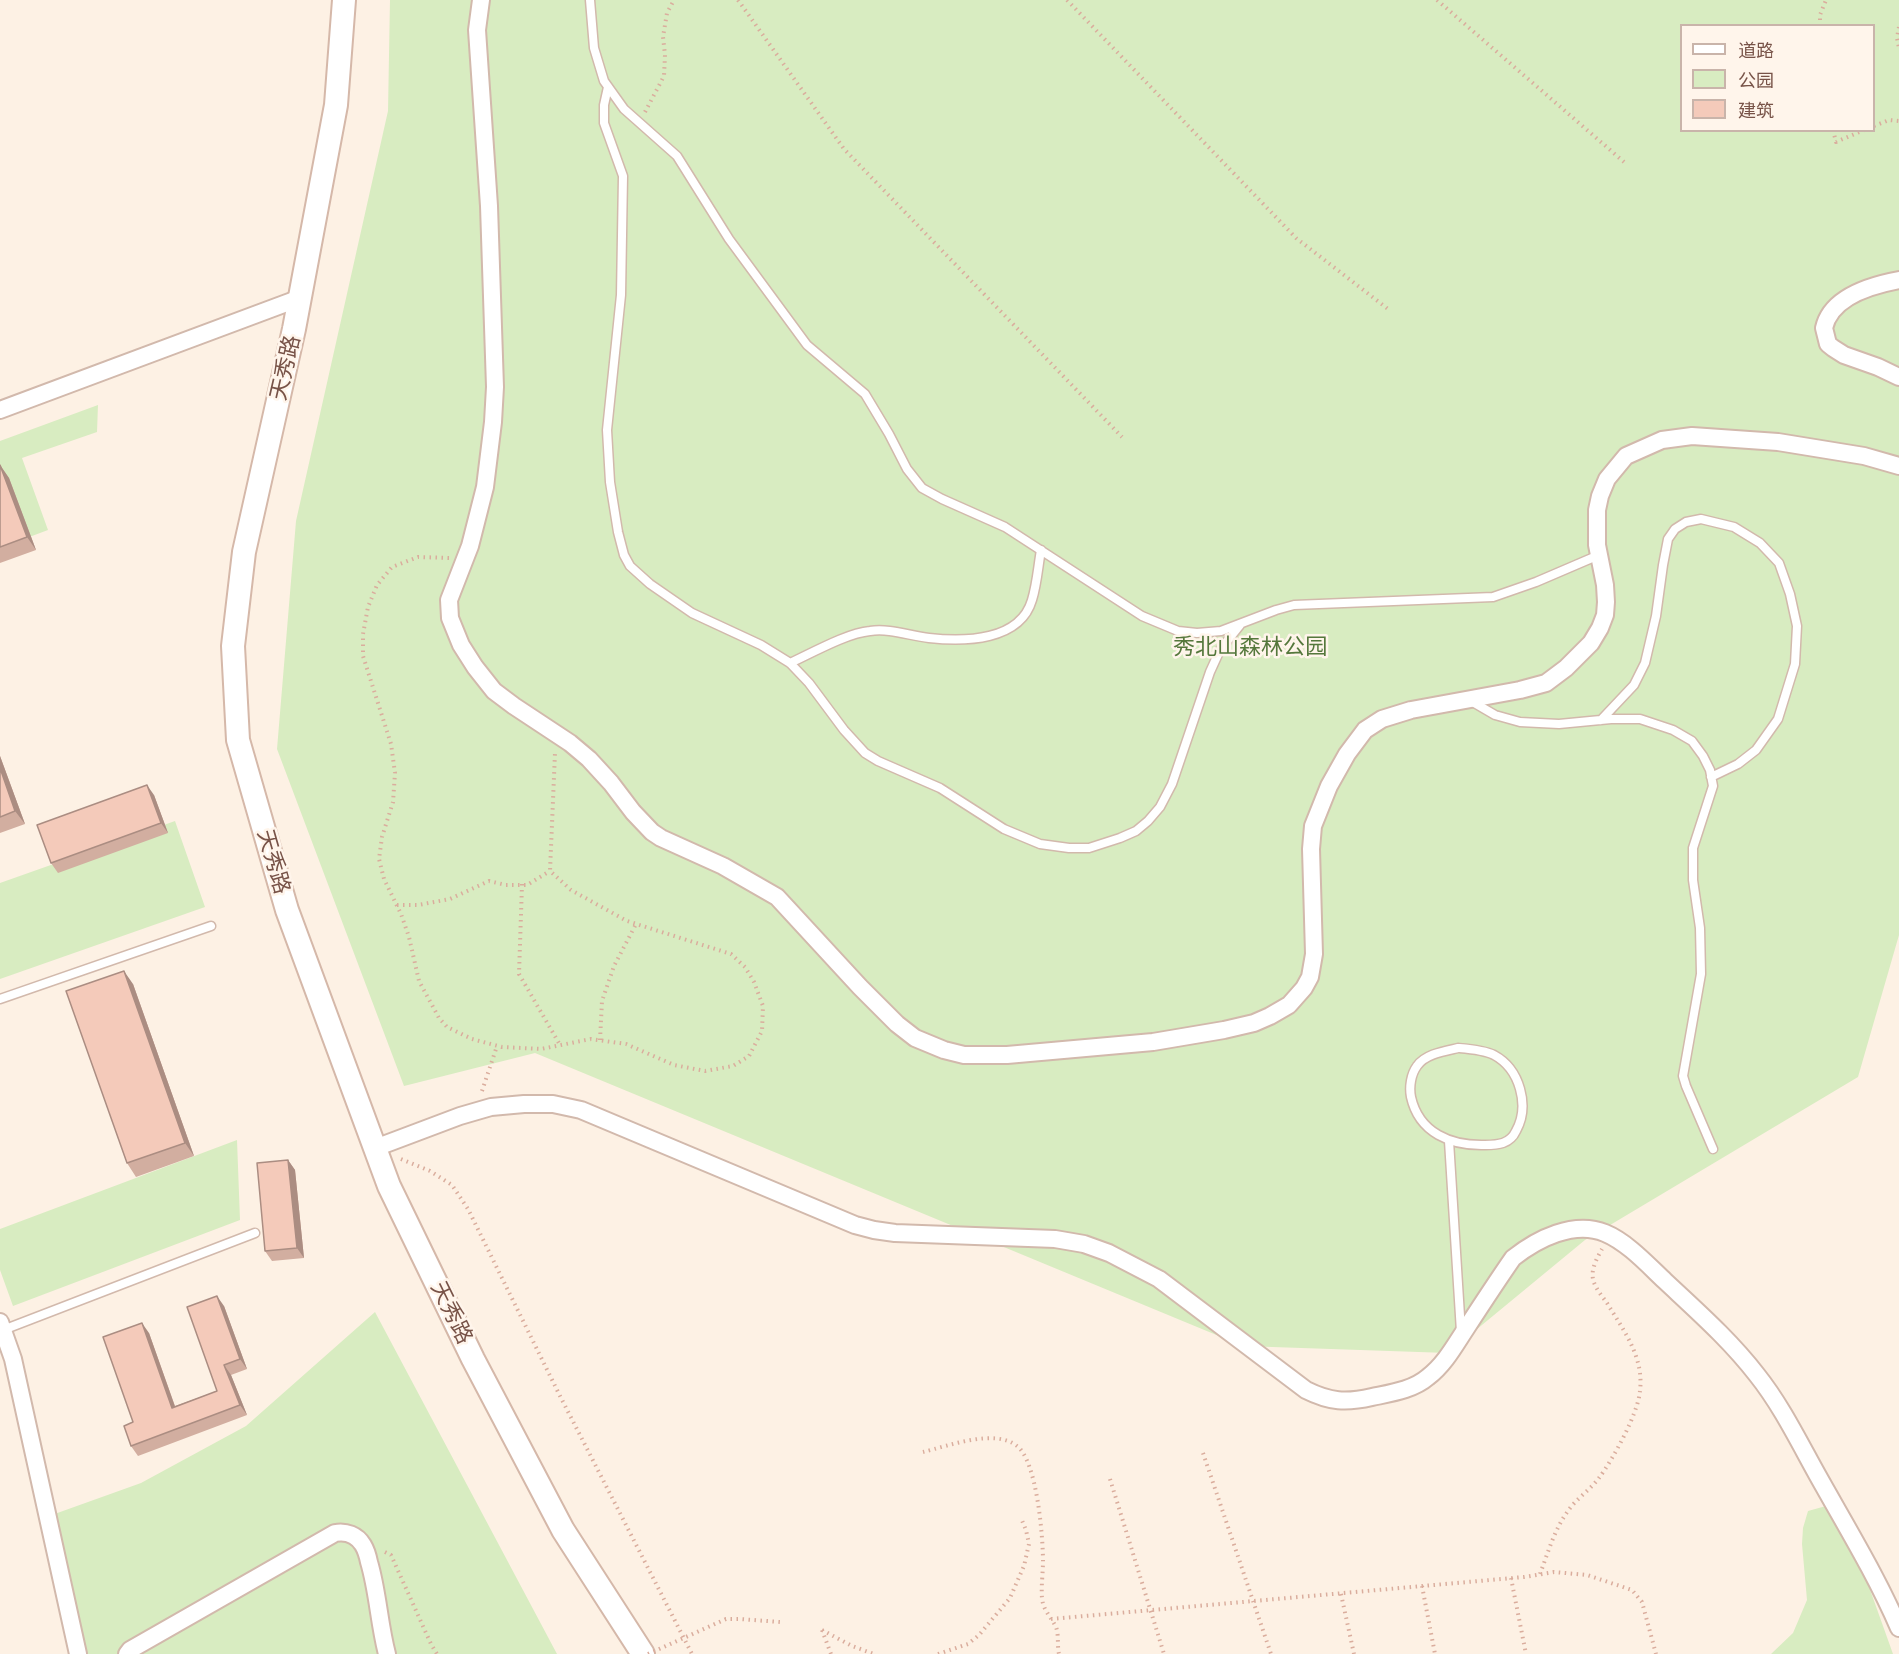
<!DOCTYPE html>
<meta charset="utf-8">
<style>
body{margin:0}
#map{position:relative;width:1899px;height:1654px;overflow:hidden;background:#fdf1e4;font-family:"PT Sans Narrow","Noto Sans SC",sans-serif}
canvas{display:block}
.legend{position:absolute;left:1680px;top:24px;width:195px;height:108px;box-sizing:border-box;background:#fff5eb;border:2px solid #c9b4aa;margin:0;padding:8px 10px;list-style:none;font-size:18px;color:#785348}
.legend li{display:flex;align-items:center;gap:12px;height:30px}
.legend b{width:30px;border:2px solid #c9b4aa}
</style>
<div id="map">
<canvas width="1899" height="1654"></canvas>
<ul class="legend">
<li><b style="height:8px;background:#fff"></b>道路</li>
<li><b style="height:16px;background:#d8ecc1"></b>公园</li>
<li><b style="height:16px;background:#f4caba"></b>建筑</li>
</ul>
</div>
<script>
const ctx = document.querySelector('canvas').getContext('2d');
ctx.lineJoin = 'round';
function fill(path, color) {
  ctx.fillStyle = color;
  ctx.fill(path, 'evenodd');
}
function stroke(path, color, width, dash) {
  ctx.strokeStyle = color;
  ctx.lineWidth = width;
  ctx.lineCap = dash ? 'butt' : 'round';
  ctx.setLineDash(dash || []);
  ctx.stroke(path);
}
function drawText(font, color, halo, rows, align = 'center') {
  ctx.font = font + ' "PT Sans Narrow","Noto Sans SC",sans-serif';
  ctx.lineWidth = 5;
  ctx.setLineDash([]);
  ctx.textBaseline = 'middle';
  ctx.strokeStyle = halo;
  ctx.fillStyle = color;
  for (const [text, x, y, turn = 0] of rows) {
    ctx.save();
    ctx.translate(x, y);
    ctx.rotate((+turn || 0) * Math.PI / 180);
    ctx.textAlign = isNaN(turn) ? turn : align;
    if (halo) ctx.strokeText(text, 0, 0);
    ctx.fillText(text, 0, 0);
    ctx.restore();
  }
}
const green = new Path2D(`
 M390,0H1899V935L1858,1077L1585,1240L1448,1353L1243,1346L535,1053L404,1086L277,749L296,521L388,111ZM1682,26H1874V130H1682Z
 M98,405L97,432L22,458L48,530L0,548V441Z
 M175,821L205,907L0,979V883Z
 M237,1140L240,1220L13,1306L0,1270V1229Z
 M375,1312L557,1654H77L49,1516L141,1483L246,1426Z
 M1826,1506L1868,1584L1893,1654H1771L1793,1633L1807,1600L1802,1544L1803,1528L1808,1511Z`);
const path = new Path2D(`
 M738,0L844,149L1122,437
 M1067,0L1296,238L1388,309
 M1437,0L1624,162
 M1820,26V15L1826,0
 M1899,27L1897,38L1899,48
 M645,112L664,76L665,55L663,37L667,13L674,0
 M1874,126L1889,120L1899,121
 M1833,130L1836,142L1864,130
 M449,558L418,557L392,567L377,585L368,607L363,634V656L391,744L395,773L393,802L382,837L379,859L384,879L401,914L409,937L419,981L439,1018L447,1027L472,1039L502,1047L541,1049L591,1039L626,1044L674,1065L705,1071L733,1066L749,1056L762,1031L763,1006L754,982L745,967L731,954L627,921L571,890L550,871L555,753
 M522,884L519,974L560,1045
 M397,905H418L450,899L489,881L506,885H527L550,871
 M600,1040L602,1001L614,966L636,924
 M482,1091L497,1046
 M401,1159L430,1171L452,1185L468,1209L559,1394L692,1654
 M923,1452C948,1446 995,1428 1017,1446C1037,1461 1043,1537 1043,1561C1043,1573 1041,1586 1042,1598C1043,1610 1051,1617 1056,1627C1059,1635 1057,1646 1059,1654
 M1203,1453L1271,1654
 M1110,1479L1164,1654
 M385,1552L391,1555L431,1644L437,1654
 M1540,1574C1548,1553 1554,1530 1568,1511C1576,1499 1590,1490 1599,1478C1613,1459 1638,1414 1640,1391C1644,1357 1624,1331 1607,1303C1602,1296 1595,1288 1593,1279C1591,1269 1597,1258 1602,1249
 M1511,1578L1526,1654
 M1422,1586L1435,1654
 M1341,1594L1354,1654
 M1051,1619L1524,1577L1554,1572L1587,1575L1632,1590L1642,1602L1656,1654
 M822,1630L852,1646L874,1654
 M822,1630L831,1654
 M938,1654L968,1644L979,1635L1010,1598L1024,1566L1029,1544L1026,1530L1021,1518`);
const service = new Path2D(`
 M590,0L594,48L604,81L624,109L677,156L729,239L807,345L865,394L889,434L907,469L922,488L942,499L1005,527L1142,616L1178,631L1197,633L1221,631L1276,610L1294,605L1493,597L1536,582L1599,555
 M608,87L604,105V123L623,176L621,295L607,430L610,482L618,532L624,555L630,566L650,584L692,613L761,645L790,663L809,683L844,730L865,753L878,761L940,788L1004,829L1040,844L1069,848H1089L1120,838L1136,831L1148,821L1160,807L1172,784L1210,672L1220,650L1240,625
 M790,663C812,653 847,633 870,631C890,628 910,636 929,638C965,642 1020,641 1032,600C1037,584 1038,567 1041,550
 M1471,701L1495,715L1520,722L1559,724L1611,719H1640L1673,730L1692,741L1703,756L1710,770L1713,786L1693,848V880L1700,928L1701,974L1683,1076L1686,1086L1713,1149
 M1601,720L1634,685L1645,663L1656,616L1663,565L1668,539L1675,529L1686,522L1701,519L1734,527L1760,543L1779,563L1790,594L1797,626L1795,664L1778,719L1756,750L1738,764L1711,777
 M0,999L211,926
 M1458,1048C1470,1049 1484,1050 1494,1055C1520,1069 1530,1106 1516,1131C1510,1144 1498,1145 1485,1145C1451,1146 1419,1133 1411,1097C1409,1087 1411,1074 1417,1066C1425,1054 1445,1051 1458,1048Z
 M1449,1141L1461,1332
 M3,1330L255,1233`);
const minor = new Path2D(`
 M481,0L477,30L489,206L495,387L493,422L485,487L470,546L449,600L450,618L461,645L475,667L494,691L514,706L570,743L589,759L611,783L633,812L652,832L661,838L723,866L777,897L860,987L897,1024L915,1038L944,1050L964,1055H1007L1153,1042L1224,1030L1254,1023L1270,1016L1289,1005L1304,988L1310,977L1314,954L1311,849L1313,826L1329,786L1347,754L1365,730L1382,719L1411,710L1520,690L1546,683L1566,668L1591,643L1600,628L1605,615L1606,602L1605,585L1597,545V510L1600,496L1607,479L1626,456L1662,440L1692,436L1778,442L1864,456L1899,466
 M1899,280C1872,285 1831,296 1824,328L1828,344L1833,348L1844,355L1878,367L1899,377
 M0,410L300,298
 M375,1148L460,1116L491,1107L524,1104H553L581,1110L855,1225L874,1230L895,1233L1055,1239L1084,1244L1109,1253L1159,1279L1306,1390C1330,1402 1346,1403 1372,1397C1391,1393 1413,1390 1428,1377C1445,1364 1455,1345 1467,1327C1482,1304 1497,1281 1513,1258C1537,1239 1574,1220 1605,1233C1627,1242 1648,1265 1665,1281C1697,1311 1730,1340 1757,1375C1781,1405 1799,1442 1818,1476C1846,1526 1876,1575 1899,1628
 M0,1322L13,1359L78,1654
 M127,1654L130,1650L335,1533C346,1531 357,1535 363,1545C366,1550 368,1557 369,1562C378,1592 379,1624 387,1654`);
const secondary = new Path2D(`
 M344,0L336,105L294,329L244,552L233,646L238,740L287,910L389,1186L473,1359L563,1530L643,1654`);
const pathBridge = new Path2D(`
 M648,1654L726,1619H740L780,1622`);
const wall = new Path2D(`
 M0,465L9,478L36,550L0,563Z
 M0,756L25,824L0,833Z
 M154,795L168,833L58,873L51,863Z
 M133,984L194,1156L136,1177L127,1163Z
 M288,1160L295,1170L304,1258L272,1261L265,1251Z
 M224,1306L247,1369L231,1375L247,1415L138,1456L131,1446L133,1422L149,1333L175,1406L217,1391Z`);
const shadedWall = new Path2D(`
 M0,465L9,478L36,550L27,537Z
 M0,756L25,824L15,811L0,768Z
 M147,785L154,795L168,833L161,823Z
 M124,971L133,984L194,1156L185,1143Z
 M288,1160L295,1170L304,1258L297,1248Z
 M217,1296L224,1306L247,1369L240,1359Z
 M142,1323L149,1333L179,1418L172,1408Z
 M224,1365L231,1375L247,1415L240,1405Z`);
const building = new Path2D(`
 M0,465L27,537L0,547Z
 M0,768L15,811L0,817Z
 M147,785L161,823L51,863L37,825Z
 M124,971L185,1143L127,1163L66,991Z
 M288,1160L297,1248L265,1251L257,1163Z
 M217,1296L240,1359L224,1365L240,1405L131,1446L124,1426L133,1422L103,1337L142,1323L172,1408L217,1391L187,1307Z`);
const streetNames = [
 ["天秀路",286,368,-77],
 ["天秀路",273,862,74],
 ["天秀路",451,1313,64]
];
const parkNames = [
 ["秀北山森林公园",1250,648]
];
fill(green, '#d8ecc1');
stroke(service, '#d2b9ac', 11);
stroke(minor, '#d2b9ac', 20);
stroke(secondary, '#d5b8a9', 26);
stroke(path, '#daad9d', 4, [1.5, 4.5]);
stroke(service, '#fff', 8);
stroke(minor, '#fff', 16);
stroke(secondary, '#fff', 22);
stroke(pathBridge, '#daad9d', 4, [1.5, 4.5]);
fill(wall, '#d2aea0');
fill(shadedWall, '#ab8d82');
fill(building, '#f4caba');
stroke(building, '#ab8d82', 1.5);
drawText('22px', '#785348', '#fff5eb', streetNames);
drawText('22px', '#55783c', '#fff5eb', parkNames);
</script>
